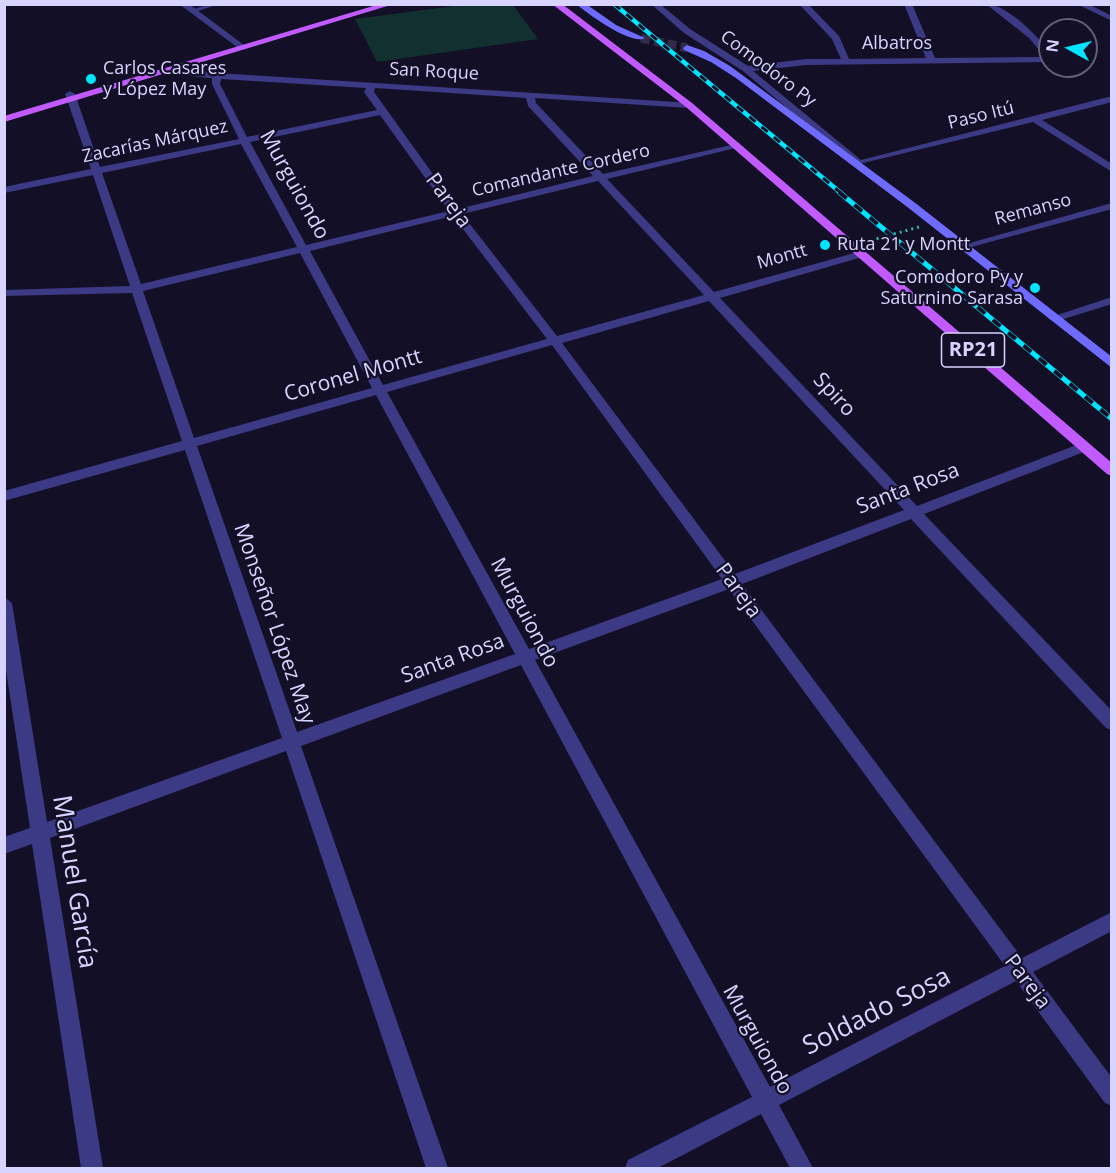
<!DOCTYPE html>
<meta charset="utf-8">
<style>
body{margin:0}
#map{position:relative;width:1116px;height:1173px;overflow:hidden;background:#130f26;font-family:"Open Sans",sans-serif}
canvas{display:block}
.frame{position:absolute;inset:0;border:6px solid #d9d4ff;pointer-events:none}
.north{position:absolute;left:1038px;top:18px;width:60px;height:60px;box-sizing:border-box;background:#130f26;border:2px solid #625e7d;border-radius:50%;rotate:278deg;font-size:16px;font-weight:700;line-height:24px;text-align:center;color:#d9d4ff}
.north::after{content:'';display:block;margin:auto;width:21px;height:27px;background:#00e5ff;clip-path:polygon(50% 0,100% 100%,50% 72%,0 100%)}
</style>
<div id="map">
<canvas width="1116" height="1173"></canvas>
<div class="frame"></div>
<div class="north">N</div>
</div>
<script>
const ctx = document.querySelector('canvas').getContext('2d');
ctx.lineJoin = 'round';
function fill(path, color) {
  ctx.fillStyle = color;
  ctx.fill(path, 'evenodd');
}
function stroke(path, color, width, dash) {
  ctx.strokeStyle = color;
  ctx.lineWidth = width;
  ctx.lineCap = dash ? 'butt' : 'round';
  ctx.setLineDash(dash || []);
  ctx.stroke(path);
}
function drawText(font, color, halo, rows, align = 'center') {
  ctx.font = font + ' "Open Sans",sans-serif';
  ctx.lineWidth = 4.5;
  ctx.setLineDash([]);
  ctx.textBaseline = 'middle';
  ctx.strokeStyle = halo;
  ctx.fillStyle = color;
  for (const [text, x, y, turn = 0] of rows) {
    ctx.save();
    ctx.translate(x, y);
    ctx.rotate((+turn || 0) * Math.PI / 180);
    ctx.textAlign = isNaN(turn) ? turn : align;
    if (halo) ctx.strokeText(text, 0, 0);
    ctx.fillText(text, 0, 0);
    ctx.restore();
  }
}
const green = new Path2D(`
 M461,5H513L538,39L377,62L355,19Z`);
const secondaryTunnel = new Path2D(`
 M641,38L687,48`);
const path = new Path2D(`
 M865,242L919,227`);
const lane = new Path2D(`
 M209,4H219L192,13L189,11Z`);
const street = new Path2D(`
 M179,4H189L248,48L241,50Z
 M651,4H660L690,29L748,66L806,59H841L832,39L799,4H808L839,36L849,59L926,58L904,4H912L935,58L1045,57L1029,38L986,4C1007,4 1037,36 1050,52V62L806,65L753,71L861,160L1112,96V102L1042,120L1112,164V172L1033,122L855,165L743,71L684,33Z
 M1077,4H1088L1112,16V21Z
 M178,64L191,71L217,73L692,103V107L689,108L535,98L536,103L603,174L740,143V147L607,179L714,292L858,252H866V256L720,298L917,506L1079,444H1089L1091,447L1089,450L924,514L1112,711V730L1106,728L911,519L742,584L1022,958L1112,912V931L1033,972L1112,1078V1106L1105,1103L1016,981L779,1105L813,1168H790L761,1114L658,1168H625L628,1160L752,1097L521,665L301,746L448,1168H426L286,751L50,838L103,1168H81L32,844L4,854V837L30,828L4,657V597L12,603L47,822L282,738L185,450L4,501V491L182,441L132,293L4,296V290L130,286L93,175L4,193V187L91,169L65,94L70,91L75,94L100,167L239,139L212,84V78C198,77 185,77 174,67ZM221,79L366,88L364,92L377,110L247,137L220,84ZM375,88L526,98L528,106L593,176L458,209L374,92ZM380,115L449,211L306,245L250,142ZM241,144L297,247L141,284L102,173ZM598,181L704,295L557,336L462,214ZM453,216L547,339L383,385L310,251ZM300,253L372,388L194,438L143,291ZM709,301L904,510L735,574L562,343ZM552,345L722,579L529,649L387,392ZM376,395L515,654L297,732L197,446ZM729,589L1005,966L770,1087L535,660Z
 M1112,203V209L964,249L959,246Z
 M1112,297V304L1054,322L1048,318Z`);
const secondary = new Path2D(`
 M576,4H586L616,25L645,38C632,46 588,14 576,4Z
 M687,45L704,51L730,66L914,202L1112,357V368L906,206L736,78L711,62L684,50L683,48Z`);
const primary = new Path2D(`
 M380,4H394L4,122V116Z
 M552,4H562L692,103L1112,463V476L1107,474L686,107Z`);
const railFar1 = new Path2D(`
 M614,4L841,193`);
const rail = new Path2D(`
 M839,192L1112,419`);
const markers = [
 [91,79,6,"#00e5ff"],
 [825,245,6,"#00e5ff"],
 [1035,288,6,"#00e5ff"]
];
const farStreetnames = [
 ["Albatros",897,44],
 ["Comodoro Py",768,69,37],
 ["San Roque",434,72,3],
 ["Paso Itú",981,116,-14],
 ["Zacarías Márquez",155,142,-12],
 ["Comandante Cordero",561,171,-13],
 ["Remanso",1033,210,-15],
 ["Montt",782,257,-16]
];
const farPoinames = [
 ["Carlos Casares",103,69],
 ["y López May",103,90],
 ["Ruta 21 y Montt",837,245],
 ["Comodoro Py y",1023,278,"right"],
 ["Saturnino Sarasa",1023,299,"right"]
];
const shields = [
 [973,350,63]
];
const shieldNames = [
 ["RP21",973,350]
];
const streetNames = [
 ["Murguiondo",294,185,61],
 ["Pareja",448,201,54],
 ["Coronel Montt",353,376,-16],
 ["Spiro",834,395,47],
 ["Santa Rosa",908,489,-21],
 ["Pareja",738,591,54],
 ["Murguiondo",524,613,62],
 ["Monseñor López May",274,624,71],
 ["Santa Rosa",453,659,-20],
 ["Pareja",1027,982,53],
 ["Murguiondo",757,1040,61]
];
const nearStreetnames = [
 ["Manuel García",74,882,81],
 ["Soldado Sosa",877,1012,-27]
];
fill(green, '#12302f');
stroke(secondaryTunnel, '#312d47', 9, [9, 4.5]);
stroke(path, '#2fb8b0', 3, [2, 4]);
fill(lane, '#3d3a85');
fill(street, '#3d3a85');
fill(secondary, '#6f6bff');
fill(primary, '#c25bff');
stroke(railFar1, '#00e5ff', 4.5);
stroke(rail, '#00e5ff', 5);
stroke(railFar1, '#130f26', 3, [8]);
stroke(rail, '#130f26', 4, [10]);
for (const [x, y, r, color] of markers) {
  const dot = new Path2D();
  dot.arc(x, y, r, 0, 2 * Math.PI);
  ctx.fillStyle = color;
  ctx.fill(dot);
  stroke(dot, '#130f26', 2);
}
drawText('18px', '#d9d4ff', '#130f26', farStreetnames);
drawText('18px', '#d9d4ff', '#130f26', farPoinames, 'left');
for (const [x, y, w] of shields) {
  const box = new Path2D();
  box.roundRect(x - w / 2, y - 17, w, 34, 4.5);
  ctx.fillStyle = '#130f26';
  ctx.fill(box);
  stroke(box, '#d9d4ff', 1.5);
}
drawText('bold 20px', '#d9d4ff', null, shieldNames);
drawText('21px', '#d9d4ff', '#130f26', streetNames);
drawText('26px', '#d9d4ff', '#130f26', nearStreetnames);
</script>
